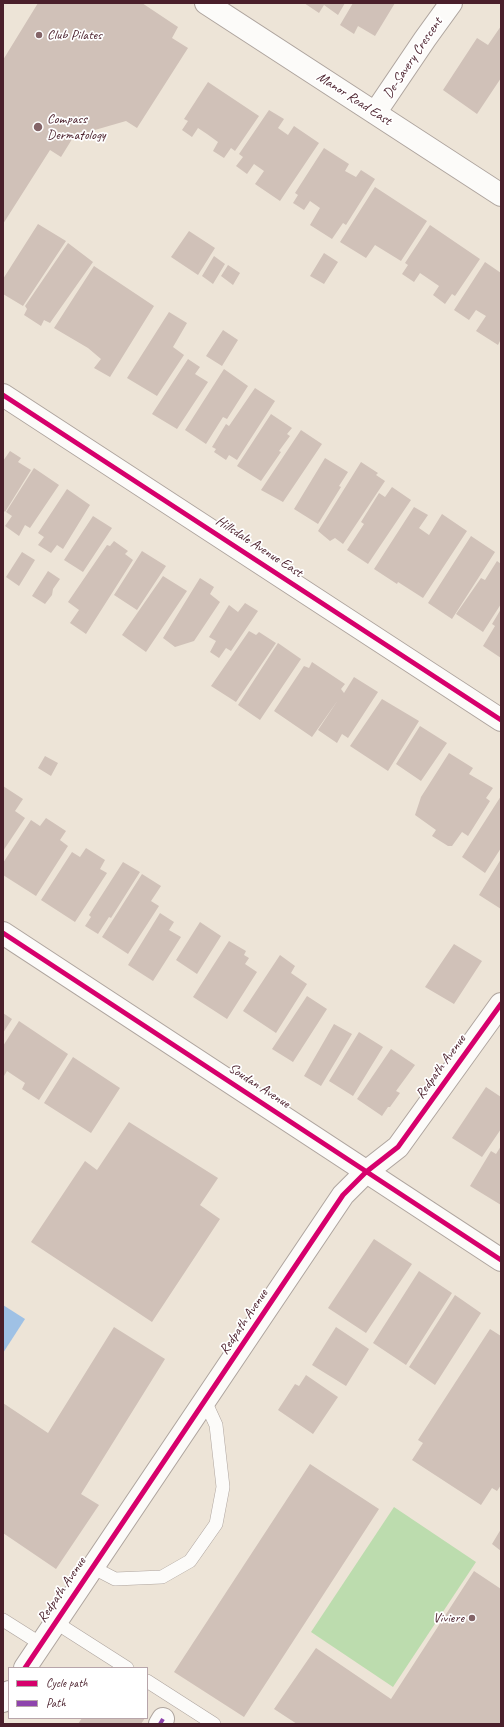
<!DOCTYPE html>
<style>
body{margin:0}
#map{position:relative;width:504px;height:1727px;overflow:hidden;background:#ede4d7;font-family:Caveat,sans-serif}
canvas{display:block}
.frame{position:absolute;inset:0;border:4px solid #4a1f2b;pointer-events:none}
.legend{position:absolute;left:8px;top:1667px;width:140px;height:52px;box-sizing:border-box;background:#fff;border:1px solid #b7a5aa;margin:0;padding:5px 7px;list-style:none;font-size:12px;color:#4a1f2b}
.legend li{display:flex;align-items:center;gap:8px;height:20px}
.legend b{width:20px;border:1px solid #b7a5aa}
</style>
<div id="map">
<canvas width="504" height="1727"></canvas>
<div class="frame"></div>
<ul class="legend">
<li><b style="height:5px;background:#d6006c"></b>Cycle path</li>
<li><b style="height:5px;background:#8e44ad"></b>Path</li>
</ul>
</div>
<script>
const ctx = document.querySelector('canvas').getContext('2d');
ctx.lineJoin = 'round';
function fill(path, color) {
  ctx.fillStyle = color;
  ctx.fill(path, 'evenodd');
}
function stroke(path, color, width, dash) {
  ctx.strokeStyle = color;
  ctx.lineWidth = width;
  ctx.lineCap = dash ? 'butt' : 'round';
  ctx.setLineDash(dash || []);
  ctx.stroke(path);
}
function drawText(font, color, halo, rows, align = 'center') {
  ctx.font = font + ' Caveat,sans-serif';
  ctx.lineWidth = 3.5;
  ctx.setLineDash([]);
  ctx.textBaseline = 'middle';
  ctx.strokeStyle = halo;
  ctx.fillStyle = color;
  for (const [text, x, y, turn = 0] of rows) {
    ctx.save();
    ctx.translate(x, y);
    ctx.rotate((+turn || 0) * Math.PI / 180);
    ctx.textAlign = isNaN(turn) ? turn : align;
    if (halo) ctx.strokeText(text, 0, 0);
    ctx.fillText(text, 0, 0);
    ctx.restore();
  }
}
const green = new Path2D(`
 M394,1507L476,1562L393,1687L311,1632Z`);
const water = new Path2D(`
 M3,1305L25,1319L3,1353Z`);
const building = new Path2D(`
 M38,3H142L178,27L172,38L188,48L137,128L126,121L74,136L61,157L50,150L3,224V60Z
 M304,3H345L338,15L324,5L319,13Z
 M353,3H395L375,36L358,26L354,34L340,25Z
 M501,26V78L477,114L443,90L477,38L488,45Z
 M208,82L259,116L235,151L231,148L224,158L213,151L218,142L207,134L198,128L192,137L182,130L188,121L184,119Z
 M269,110L284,119L278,128L288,135L294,126L319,143L280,201L255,184L264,171L254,164L247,174L236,166L243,157L239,154Z
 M324,148L349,164L345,171L356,177L361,170L375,179L346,225L343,223L332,239L310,225L320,208L310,201L304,210L293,203L298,195L295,193Z
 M375,187L427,221L401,261L375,245L366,258L340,242Z
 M38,224L66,241L23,306L3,294V279Z
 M430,225L480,259L455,296L452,294L445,304L433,295L439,286L420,273L414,282L402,274L408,265L405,263Z
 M189,231L215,248L198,275L171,257Z
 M68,243L93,262L50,323L44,320L41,326L24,315L27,309L25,306Z
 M324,253L338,262L324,284L310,276Z
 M214,256L225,264L213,284L202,276Z
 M485,262L501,273V339L498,345L476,331L486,316L476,310L469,320L454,310Z
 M228,265L240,273L233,285L221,276Z
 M94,266L154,306L110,377L94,368L101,359L88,348L54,328Z
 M169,312L187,323L173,347L184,355L157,396L127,378Z
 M223,330L238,340L222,366L206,356Z
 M188,359L200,367L195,374L208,382L177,429L152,414Z
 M224,369L248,386L227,419L223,417L206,444L185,430Z
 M255,388L275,401L237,460L229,455L226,460L214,452L216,449L212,447L226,424L229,426Z
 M271,414L292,428L287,434L290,436L279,451L281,452L261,481L237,466Z
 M301,430L322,444L283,502L261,490Z
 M10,451L21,458L18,462L31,470L5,512L3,510V461Z
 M325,458L348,472L339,486L341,487L318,524L294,509Z
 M361,462L378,473L376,475L385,481L343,544L335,538L330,541L318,531Z
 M34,468L59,485L30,528L25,525L19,536L5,526L12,516L6,512Z
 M392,487L411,500L368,564L347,550L364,524L361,522L379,493L385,497Z
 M67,489L90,505L63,549L57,545L51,553L38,545L44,537L38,533Z
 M414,507L428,515L419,528L429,535L442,514L467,531L423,598L398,582L397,584L374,569Z
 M93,516L112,528L83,572L64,560Z
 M471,536L495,552L452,619L428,603Z
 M114,541L128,551L125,554L133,560L86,634L70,623L79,610L68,602L107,545L110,546Z
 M142,551L166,566L137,610L114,595Z
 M22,552L35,560L19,586L6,577Z
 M497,561L501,564V604L483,632L456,614L481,578L485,580Z
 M48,571L60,579L53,589L52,595L45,604L32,596Z
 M163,576L187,591L146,652L122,635Z
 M200,578L214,587L210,594L220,602L194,641L175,647L163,638Z
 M245,603L258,611L231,651L226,648L219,658L210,652L216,641L209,637L229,605L238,612Z
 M501,609V658L483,646L495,626L492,624Z
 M249,631L256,635L259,632L276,643L236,702L211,686Z
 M278,643L301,659L260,720L238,705Z
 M312,662L345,684L341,689L344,693L354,677L378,692L348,738L342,734L337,743L318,730L338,700L312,737L274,711L304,666L309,668Z
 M382,699L419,721L388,771L350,746Z
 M420,726L447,743L421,781L396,764Z
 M449,753L473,768L469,774L493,788L486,798L490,801L468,836L462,832L452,846H448L432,836L436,830L415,815L421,797Z
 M45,756L58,763L51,776L38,768Z
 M3,786L23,799L15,811L25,818L3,851Z
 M501,796V848L485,873L462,857Z
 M46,818L66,831L60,840L68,846L36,896L3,875V863L31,820L40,826Z
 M86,848L105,860L100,869L107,873L75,922L41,900L72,852L80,857Z
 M501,859V909L479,895Z
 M123,862L140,872L111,918L109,917L98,934L85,926L91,917L89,915Z
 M142,874L161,886L151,901L159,906L128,954L102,937Z
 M160,913L174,922L169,930L181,937L153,981L128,965Z
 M200,922L221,936L197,974L176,960Z
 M229,941L246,951L244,955L249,958L245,964L257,972L227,1019L193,997Z
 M454,944L482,961L454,1004L425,987Z
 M280,955L295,966L291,973L307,984L276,1033L243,1011Z
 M307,996L327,1009L293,1062L272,1049Z
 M3,1013L12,1019L3,1033Z
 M19,1021L68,1054L39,1100L22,1089L25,1083L7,1071L4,1076L3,1075V1046Z
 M334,1024L352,1034L321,1086L304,1076Z
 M359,1032L383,1047L353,1096L329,1081Z
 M391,1049L415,1065L396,1091L400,1093L390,1107H388L382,1116L357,1099Z
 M73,1057L120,1088L91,1133L44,1103Z
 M486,1087L501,1097V1129L482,1157L452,1138Z
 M129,1122L218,1178L200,1205L220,1219L152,1322L31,1242L85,1161L97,1170Z
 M501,1146V1205L470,1186L491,1151L496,1154Z
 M374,1239L412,1264L366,1333L328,1308Z
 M419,1271L452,1293L406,1365L373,1343Z
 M455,1295L481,1313L435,1385L409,1367Z
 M114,1327L165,1359L81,1494L99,1505L56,1569L3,1533V1403L48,1433Z
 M336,1327L369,1349L346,1386L312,1365Z
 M490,1329L501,1336V1485L497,1491L492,1488L481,1505L412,1460L423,1443L418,1440Z
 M306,1375L338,1397L313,1434L278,1410L295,1384L299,1386Z
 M310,1464L379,1509L244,1717L174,1672Z
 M501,1529V1551L492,1544Z
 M474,1571L501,1589V1721L499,1724H297L274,1709L316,1648L391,1699Z
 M82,1718H145L141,1724H78Z`);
const lane = new Path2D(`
 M92,1567L115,1579L162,1577L190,1561L216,1524L223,1487L216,1425L205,1401
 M3,1620L41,1644
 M55,1622L127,1668
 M147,1681L214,1724`);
const street = new Path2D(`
 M206,3L501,195
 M375,113L425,39L451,3
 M3,395L501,720
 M3,933L501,1260
 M25,1668L343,1195L366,1172L398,1147L501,1004
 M3,1701L9,1692
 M160,1724L163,1719`);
const quiet = new Path2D(`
 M160,1724L163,1719`);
const cycleway = new Path2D(`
 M3,395L501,720
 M3,933L501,1260
 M25,1668L343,1195L366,1172L398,1147L501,1004`);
const markers = [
 [39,35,4,"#836467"],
 [38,127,5,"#836467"],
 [472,1618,4,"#836467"]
];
const poiNames = [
 ["Club Pilates",47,35],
 ["Compass",47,119],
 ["Dermatology",47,135],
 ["Viviere",464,1618,"right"]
];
const streetNames = [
 ["De-Savery Crescent",413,58,-56],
 ["Manor Road East",354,99,33],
 ["Hillsdale Avenue East",259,547,33],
 ["Redpath Avenue",441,1067,-54],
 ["Soudan Avenue",259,1086,33],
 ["Redpath Avenue",244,1322,-56],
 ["Redpath Avenue",62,1590,-56]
];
fill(green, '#bcdcae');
fill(water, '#9fc1e5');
fill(building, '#d0c1b8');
stroke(lane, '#aea49e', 14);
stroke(street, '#aea49e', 24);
stroke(lane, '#fcfbf9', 13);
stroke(street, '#fcfbf9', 22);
stroke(quiet, '#8e44ad', 4, [8, 4]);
stroke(cycleway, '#d6006c', 5);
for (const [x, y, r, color] of markers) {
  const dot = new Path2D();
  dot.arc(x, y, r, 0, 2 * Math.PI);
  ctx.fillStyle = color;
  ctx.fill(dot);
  stroke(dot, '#fff', 1.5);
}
drawText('14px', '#4a1f2b', '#fff', poiNames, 'left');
drawText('14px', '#4a1f2b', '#fff', streetNames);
</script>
